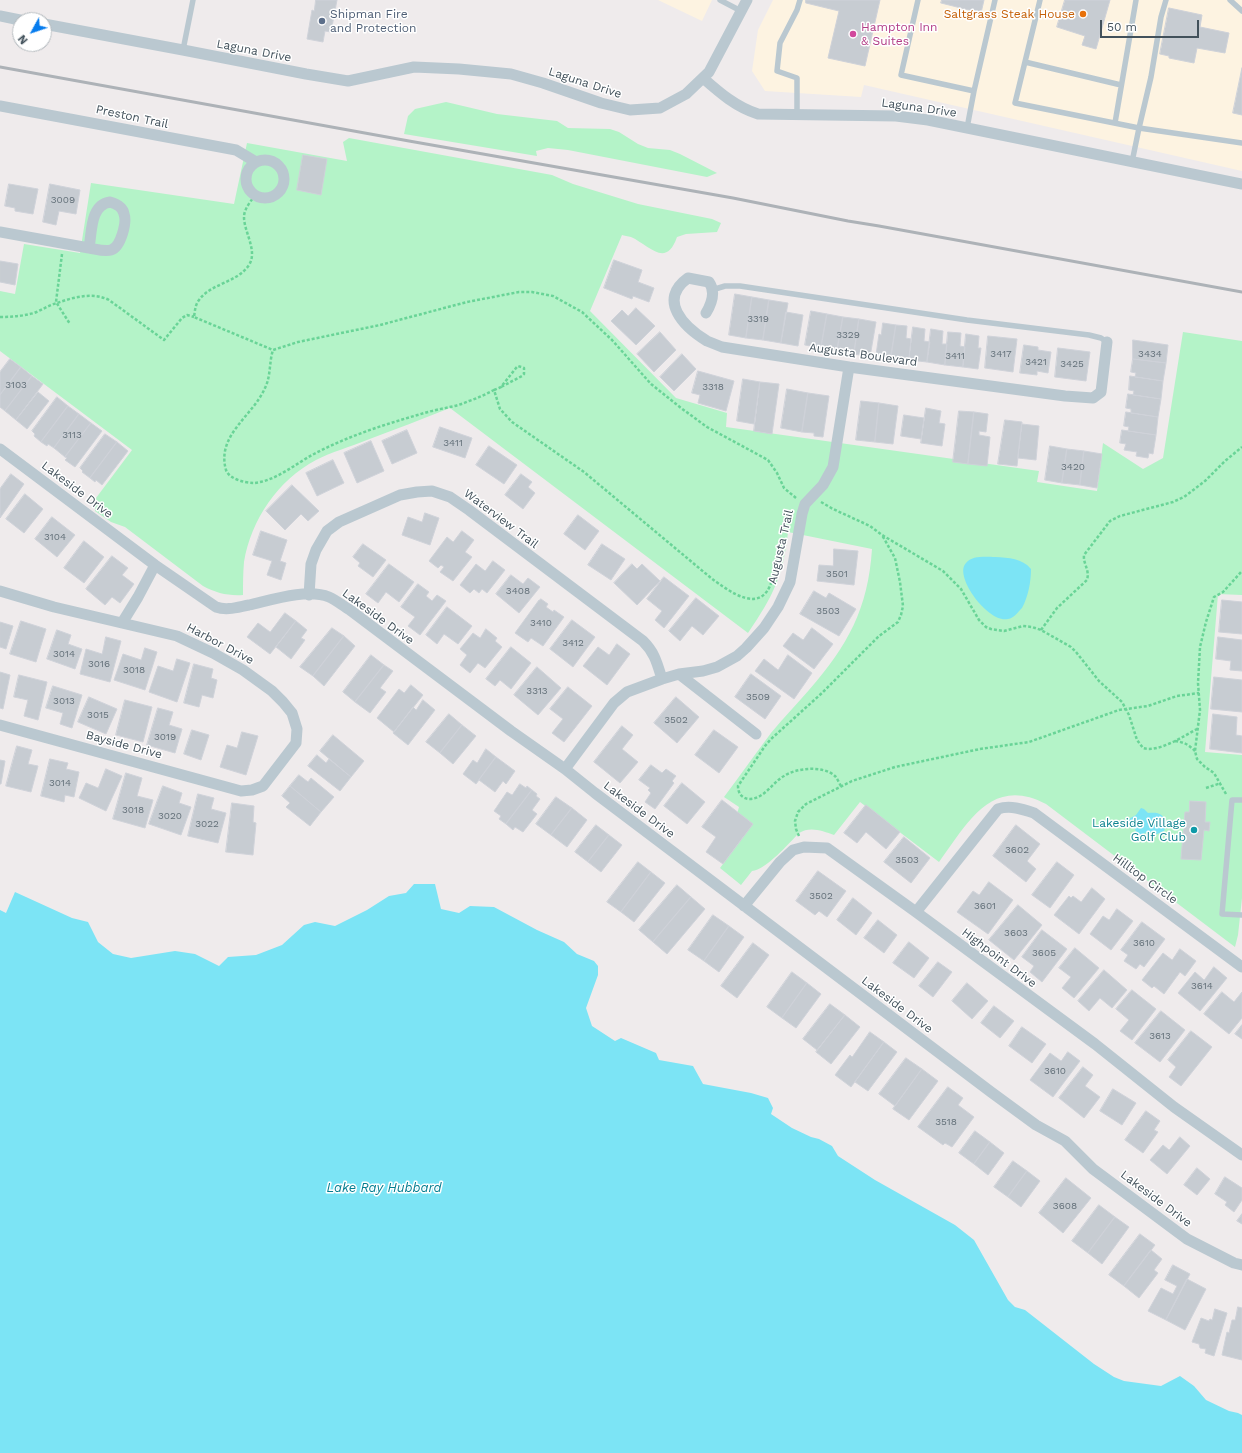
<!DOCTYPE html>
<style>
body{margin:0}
#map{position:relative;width:1242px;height:1453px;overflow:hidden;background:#efebec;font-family:"Work Sans",sans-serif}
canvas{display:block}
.north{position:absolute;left:12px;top:12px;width:40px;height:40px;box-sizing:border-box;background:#fff;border:1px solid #b3b9bd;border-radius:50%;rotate:230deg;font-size:11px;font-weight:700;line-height:16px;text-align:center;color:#42515b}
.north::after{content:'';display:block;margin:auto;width:14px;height:18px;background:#067cee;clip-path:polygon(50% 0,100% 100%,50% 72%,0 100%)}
.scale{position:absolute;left:1100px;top:20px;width:99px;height:18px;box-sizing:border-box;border:2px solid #42515b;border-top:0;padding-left:5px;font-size:12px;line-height:14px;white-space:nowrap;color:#42515b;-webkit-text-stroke:3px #fff;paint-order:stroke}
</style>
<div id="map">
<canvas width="1242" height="1453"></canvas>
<div class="north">N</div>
<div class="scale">50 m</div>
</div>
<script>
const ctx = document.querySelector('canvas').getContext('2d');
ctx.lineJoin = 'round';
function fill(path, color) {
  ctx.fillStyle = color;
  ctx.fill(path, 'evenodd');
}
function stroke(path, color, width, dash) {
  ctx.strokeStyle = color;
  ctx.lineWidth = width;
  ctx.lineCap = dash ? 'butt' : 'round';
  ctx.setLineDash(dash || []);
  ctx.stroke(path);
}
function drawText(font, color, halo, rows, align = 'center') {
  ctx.font = font + ' "Work Sans",sans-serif';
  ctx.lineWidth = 3;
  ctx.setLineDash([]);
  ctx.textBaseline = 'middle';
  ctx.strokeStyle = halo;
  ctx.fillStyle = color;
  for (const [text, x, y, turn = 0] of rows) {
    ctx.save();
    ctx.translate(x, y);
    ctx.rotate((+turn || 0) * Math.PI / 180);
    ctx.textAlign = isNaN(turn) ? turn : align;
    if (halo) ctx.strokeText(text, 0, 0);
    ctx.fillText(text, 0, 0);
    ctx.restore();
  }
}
const commercial = new Path2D(`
 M658,0H712L702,21Z
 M773,0H1242V171L864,85L861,97L765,91L752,71L758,30Z`);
const green = new Path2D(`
 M446,102L497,114L557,121L568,128L610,129L619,132L638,144L648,148L670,150L680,154L717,173L707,177L568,150L548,148L536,151L537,156L404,134L408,116L415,109Z
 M349,138L552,175L573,184L638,204L712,219L721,223L717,232L686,234L677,237C666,269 649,245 631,237C628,236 624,236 622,235L590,311L676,398L727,413L726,427L1039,471L1037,482L1097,491L1103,443L1143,469L1163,458L1183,332L1242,341V595L1218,594L1205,752L1242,755V898L1238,935L1235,947L1046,804C991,775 967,824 939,862L860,802L834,835C823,831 810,826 799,833C789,843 766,870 752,871L741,885L720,868L743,837L737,814L739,807L724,797C740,776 755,754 771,733C783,718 797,704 809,690C848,645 868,609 872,549L788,532C783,577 773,596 748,633L450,408C422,419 394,430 367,440C350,447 331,452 316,460C278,480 251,520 244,562C243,573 243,584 243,595C228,596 216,593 203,586L125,527L111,522L95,511V504L93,502L132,450L0,351V291L15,294L24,244L80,253L91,183L234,204L247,143L347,161L343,142Z`);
const water = new Path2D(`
 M995,557C1009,558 1022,558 1031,569C1031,582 1028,597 1022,608C1018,612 1014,618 1008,619C989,624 953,576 966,563C972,555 987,557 995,557Z
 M1141,808L1144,809L1148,813C1158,812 1163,813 1167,824L1164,831L1157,834L1147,832L1139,836L1137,835L1135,829L1128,825L1127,820L1136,815Z
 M414,884H435L441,909L459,913L470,906L494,907L537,930L564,942L577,954L594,961L598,966V975L586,1008L592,1026L615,1041L621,1038L656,1053L659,1060L693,1066L703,1084L751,1093L768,1098L773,1108L771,1114L792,1128L811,1137L819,1139L832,1146L838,1156L875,1180L955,1225L974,1240L1008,1300L1015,1307L1025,1310L1094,1364L1114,1377L1124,1381L1161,1386L1180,1376L1194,1386L1206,1400L1229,1411L1238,1413L1242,1415V1453H0V910L6,913L15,892L72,918L88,922L98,942L113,954L131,958L175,951L195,954L219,966L228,957L256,955L282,945L304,925L315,922L335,926L367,910L389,896L406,893Z`);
const building = new Path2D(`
 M316,0H337L331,32L325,31L323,42L307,39L312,10L314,11Z
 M806,0H880L865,66L828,58L839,11L806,3Z
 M942,0H984L981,13L941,3Z
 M1065,0H1110L1096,49L1082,45L1085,36L1057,27Z
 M1169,8L1202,15L1200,27L1229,33L1225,53L1197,48L1194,63L1169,58V56L1160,54Z
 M1242,68V115L1233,113Z
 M303,155L327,159L321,195L297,190Z
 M9,184L38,189L33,214L15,211V208L5,206Z
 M50,184L80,190L76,214L59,211L56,225L43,222Z
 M614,260L642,270L638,282L654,288L649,302L633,296L632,299L604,288Z
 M0,261L18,264L15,285L0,282Z
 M735,294L752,297L746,338L729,335Z
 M752,297L769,300L763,340L746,338Z
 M769,300L788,303L781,343L763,340Z
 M636,308L655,326L636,345L611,321L622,310L628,316Z
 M811,311L827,314L821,348L805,345Z
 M786,312L803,315L798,346L781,343Z
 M827,314L843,317L837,351L821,348Z
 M843,317L859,319L854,354L837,351Z
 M859,319L876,322L870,357L854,354Z
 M883,323L896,325L891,357L876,355L879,334L881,335Z
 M896,325L907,326L906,338L911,339L909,360L891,357Z
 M913,327L925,329L924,341L930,342L927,362L909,360Z
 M931,329L943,331L942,344H947L945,365L927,362Z
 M660,332L676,350L654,372L637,354Z
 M948,332L961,333L960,346L965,347L963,367L945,365Z
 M966,334L979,336L978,348H981L978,369L963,367Z
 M988,336L1017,339L1013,372L985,368Z
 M1133,340L1168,345L1166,363L1133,359Z
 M1024,345L1038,347V350L1051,352L1048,373L1037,371V375L1020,373Z
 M1058,348L1090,352L1086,381L1055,377Z
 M682,354L696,369L674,391L660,377Z
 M10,359L21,367L0,395V372Z
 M1133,359L1166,363L1163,381L1135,377L1136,373L1131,372Z
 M21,367L32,376L5,411L0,407V395Z
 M698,371L734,381L726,411L698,403L700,395L692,393Z
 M32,376L43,384L16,420L5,411Z
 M1130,376L1163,381L1161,399L1133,395L1134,391L1129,390Z
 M743,379L760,382L754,424L737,421Z
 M760,382L779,384L772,434L754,431Z
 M787,389L808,393L802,432L781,428Z
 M38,392L49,401L27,429L16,420Z
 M808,393L829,396L823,437L814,436V433L802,432Z
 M1128,394L1161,399L1158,417L1131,413V409L1126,408Z
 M57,397L68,406L41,442L34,436L35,434L32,431Z
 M861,401L879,403L875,442L856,440Z
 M879,403L898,406L893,444L875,442Z
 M68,406L79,414L54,448L48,444L47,446L41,442Z
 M926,408L941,411L939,423L945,424L942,446L921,443Z
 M959,411L974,412L968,464L953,462Z
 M974,412L988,414L986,432L979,431V435L990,437L987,466L968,464Z
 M1126,412L1158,417L1156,435L1128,431L1129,427L1124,426Z
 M79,414L91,423L65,457L54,448Z
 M904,415L924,418L921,439L901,436Z
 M1005,420L1022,422L1017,466L998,464Z
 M91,423L102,431L75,467L65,460L67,458L65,457Z
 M1022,424L1039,426L1036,460L1018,458Z
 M440,427L472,438L465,458L433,447Z
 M407,430L417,453L392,464L382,441Z
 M1122,430L1156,435L1153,454L1149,453L1148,458L1136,456L1137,452L1124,450L1126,444L1120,443Z
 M105,434L117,442L90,478L82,472L83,471L80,468Z
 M371,441L384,471L357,483L344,453Z
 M117,442L128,451L102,485L96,480L95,482L90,478Z
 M489,446L517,465L504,484L476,465Z
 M1050,446L1067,449L1062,483L1045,480Z
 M1067,449L1084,451L1080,485L1062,483Z
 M1084,451L1102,454L1097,488L1080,485Z
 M333,460L344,483L317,496L306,473Z
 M11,474L24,484L0,518V489Z
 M521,474L532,482L528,487L535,493L523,509L505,495Z
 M292,485L319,511L308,521L301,514L285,530L266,511Z
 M25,494L43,509L24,533L6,519Z
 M425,513L439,518L430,545L402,535L408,517L422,522Z
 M578,515L599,531L585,550L564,534Z
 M52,517L75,535L57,557L35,539Z
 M261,531L287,540L280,561L286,563L281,580L267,575L272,561L253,555Z
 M462,531L474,540L465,552L472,557L453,581L440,572L444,567L441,565L438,568L429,561L447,537L453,542Z
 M84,541L104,557L84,583L64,568Z
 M363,544L386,560L373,577L358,566L360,563L353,557Z
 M602,544L625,559L611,580L588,565Z
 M834,549L858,551L854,585L817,581L819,565L833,566Z
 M112,556L128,568L122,575L134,584L120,603L112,597L105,605L86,589Z
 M493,561L505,570L487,593L482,589L479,593L474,589L470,593L460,585L476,564L485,571Z
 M389,564L414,582L399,602L386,592L378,603L366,594Z
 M632,564L637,569L642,564L660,581L637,605L614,583Z
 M511,575L523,584L528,578L540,587L519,613L496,594Z
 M664,577L689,596L664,628L655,620L662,611L647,599Z
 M418,584L429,592L426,596L432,601L437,595L446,601L420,635L408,626L415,617L401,607Z
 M814,591L826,598L829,593L856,609L839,636L800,614Z
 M696,598L719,616L703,635L692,626L680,641L669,631Z
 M541,599L548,604L546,607L553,612L554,610L564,617L543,646L531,638L528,642L515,633L539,600H540Z
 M1222,600L1242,602V634L1219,632Z
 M447,607L472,626L458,644L444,634L437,644L426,635Z
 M285,613L296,621L270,654L247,637L258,623L270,632Z
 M572,620L595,637L573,667L550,649Z
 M21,621L46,629L36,662L10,654Z
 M296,621L307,630L301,638L305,640L291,659L276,647Z
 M0,622L13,626L6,649L0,647Z
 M332,628L344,636L313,676L300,667Z
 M812,628L833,644L814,669L783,646L793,633L803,640Z
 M486,629L497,638L495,641L502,647L485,668L478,663L470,673L460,665L467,655L460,649L473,633L480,638Z
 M57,630L71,635L68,644L82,649L75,669L47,659Z
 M344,636L355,646L324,686L313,676Z
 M106,637L121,641L110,682L80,674L86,649L102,654Z
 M1218,637L1242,640V671L1230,670L1231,661L1216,659Z
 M617,644L630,654L607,685L583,666L598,647L609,655Z
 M511,647L531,663L511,689L500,680L495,686L486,679Z
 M145,648L157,652L145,690L114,680L123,654L141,660Z
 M371,655L384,665L355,702L343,692Z
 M788,655L812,673L794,699L755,671L764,659L778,670Z
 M177,659L190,663L177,702L149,692L158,666L173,671Z
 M194,664L213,669L211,678L217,680L213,698L202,695L199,707L184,703Z
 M384,665L393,671L380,688L386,692L370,713L355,702Z
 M537,667L561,688L538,715L514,695Z
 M0,672L10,675L3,709L0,708Z
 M751,674L781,696L765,719L735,697Z
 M19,675L47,682L38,720L24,716L28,700L14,697Z
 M1214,677L1242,680V712L1211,709Z
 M411,685L423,695L394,732L377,718L399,689L404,693Z
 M53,686L82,695L72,728L60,724L63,713L46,708Z
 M568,687L592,706L564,742L552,733L563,719L550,709Z
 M89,697L117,709L106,734L78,722Z
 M676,697L699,717L677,743L654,723Z
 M125,700L152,707L143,742L116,735Z
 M423,700L435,710L408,745L393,733L413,707L416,710Z
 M158,708L173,712L169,725L182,729L175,753L147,745Z
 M449,714L462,725L440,753L426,742Z
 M1213,714L1237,717L1236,735L1242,736V753L1210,749Z
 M462,725L476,736L453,764L440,753Z
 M622,726L633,735L622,749L638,762L620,783L594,762Z
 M192,730L209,735L201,760L184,754Z
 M714,730L738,747L719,773L695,755Z
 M242,732L258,736L246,775L220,767L227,745L237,748Z
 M333,735L364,761L351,777L320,751Z
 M17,746L32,750L28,764L38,766L31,792L6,786Z
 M486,749L496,757L476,784L463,774L473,760L477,763Z
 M317,755L326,763L329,759L351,777L340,791L308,766Z
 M496,757L515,771L506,784L503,781L495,792L479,780Z
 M50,759L68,763L66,769L79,772L74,797L65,795L64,802L41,796Z
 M0,760L5,761L1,784H0Z
 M651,765L662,773L666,769L676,776L672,781L674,783L655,809L645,802L651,793L648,790L650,788L639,780Z
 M106,769L122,776L106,811L79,798L86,783L98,788Z
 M126,773L142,778L137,796L153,800L145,828L113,819Z
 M299,775L308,782L311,778L334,797L321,812L290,786Z
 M682,783L705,802L687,824L664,806Z
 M520,784L526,788L527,786L532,790L506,824L499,819L501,816L494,811L507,792L512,795Z
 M163,786L182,793L179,803L191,807L181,835L149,824Z
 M290,786L321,812L310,826L286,807L290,803L282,796Z
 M532,790L537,794L536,796L540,799L532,810L537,814L523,832L515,827L513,830L506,824Z
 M198,794L214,798L211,809L226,813L218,843L188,836Z
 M556,797L572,808L551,835L536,824Z
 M722,800L753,824L723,864L706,852L716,837L702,827Z
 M1190,801L1206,802L1205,822H1210L1209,831L1204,830L1201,860L1181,859L1185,812H1189Z
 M232,803L254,806L253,822L256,823L253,855L226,852Z
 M866,805L900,832L886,849L866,832L857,843L844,833Z
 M572,808L587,820L567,847L551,835Z
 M596,825L609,835L588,862L575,852Z
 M1016,825L1040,844L1027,861L1036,869L1026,882L993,856Z
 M609,835L622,845L601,872L588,862Z
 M904,837L930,858L911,883L884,862Z
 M638,862L651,872L621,912L607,902Z
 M1057,862L1074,875L1050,908L1032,895Z
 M818,871L846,891L827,917L819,911L815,915L796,901Z
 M651,872L665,883L634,922L621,912Z
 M989,882L1013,900L988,934L957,912L973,891L979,895Z
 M677,885L691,897L653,942L639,930Z
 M1092,888L1105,899L1079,934L1054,915L1069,896L1071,898L1073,896L1081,902Z
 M691,897L705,909L667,954L653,942Z
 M853,898L872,913L856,935L837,920Z
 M1018,905L1042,925L1014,960L989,940Z
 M1117,909L1133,921L1111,950L1090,934L1103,916L1109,920Z
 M713,915L729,926L704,961L688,950Z
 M878,920L897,935L884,953L864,938Z
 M1142,922L1165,939L1144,967L1140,964L1136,969L1124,961L1128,955L1121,950Z
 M729,926L744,937L719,972L704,961Z
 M1042,930L1067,949L1042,982L1030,972L1034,966L1022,957Z
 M909,942L929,958L914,978L893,963Z
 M753,943L769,955L737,998L721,986Z
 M1075,948L1099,968L1074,998L1062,988L1071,977L1059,968Z
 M1180,949L1196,961L1185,976L1180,972L1164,994L1154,986L1152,988L1142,980L1163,953L1172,960Z
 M938,962L952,972L933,997L919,986Z
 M1214,967L1227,978L1200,1011L1178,993L1195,972L1204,980Z
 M1104,970L1127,990L1112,1008L1100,998L1089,1011L1078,1001Z
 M792,972L807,983L782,1018L767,1007Z
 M807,983L821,994L796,1028L782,1018Z
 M967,983L988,1001L972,1019L952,1001Z
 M1132,990L1156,1009L1132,1040L1120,1031L1129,1020L1116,1009Z
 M1222,992L1234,1002L1242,992V1018L1229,1034L1204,1014Z
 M830,1004L845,1015L817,1050L803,1039Z
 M994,1006L1014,1021L1000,1038L981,1023Z
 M1161,1011L1185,1030L1160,1062L1135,1043Z
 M845,1015L860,1027L831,1064L816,1052Z
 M1242,1025V1039L1235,1034Z
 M1022,1027L1046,1044L1032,1063L1009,1046Z
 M1191,1031L1212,1047L1181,1086L1169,1077L1176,1067L1168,1060Z
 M870,1032L884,1042L851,1087L835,1075L850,1055L852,1057Z
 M884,1042L897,1052L868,1091L855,1082Z
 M1068,1052L1080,1061L1053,1097L1030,1080L1050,1053L1061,1061Z
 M906,1058L922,1069L895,1106L879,1094Z
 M1083,1067L1093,1075L1085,1086L1100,1097L1084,1118L1059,1098Z
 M922,1069L938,1081L909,1120L893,1109Z
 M948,1087L963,1098L958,1105L974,1117L952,1147L945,1143L943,1145L918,1127Z
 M1113,1089L1136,1103L1122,1125L1100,1111Z
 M1146,1111L1160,1121L1154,1130L1158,1132L1143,1153L1125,1140Z
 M975,1131L990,1142L974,1164L959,1153Z
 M1180,1137L1190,1146L1167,1174L1150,1160L1163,1145L1169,1150Z
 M990,1142L1004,1153L988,1175L974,1164Z
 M1013,1161L1027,1171L1008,1197L994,1187Z
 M1197,1168L1210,1179L1197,1195L1184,1185Z
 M1027,1171L1040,1181L1021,1207L1008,1197Z
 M1225,1177L1242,1188V1200L1234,1212L1225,1205L1227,1202L1215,1194Z
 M1066,1178L1091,1198L1063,1233L1039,1213Z
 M1099,1205L1115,1217L1088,1253L1072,1241Z
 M1242,1214V1224L1237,1221Z
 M1115,1217L1129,1227L1102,1264L1088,1253Z
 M1140,1234L1155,1245L1124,1286L1109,1275Z
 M1151,1250L1162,1259L1154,1270L1158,1273L1139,1298L1124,1286Z
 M1173,1265L1190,1274L1166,1320L1148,1311L1161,1288L1173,1294L1177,1286L1165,1280Z
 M1187,1279L1206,1289L1185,1330L1166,1320Z
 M1238,1307L1242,1308V1360L1222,1355L1227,1332L1229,1333L1232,1320H1235Z
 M1215,1309L1227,1313L1214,1356L1205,1353L1206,1349L1200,1348L1199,1344L1192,1342L1201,1318L1209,1321L1210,1319L1212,1320Z`);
const path = new Path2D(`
 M255,195C251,201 244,209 244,217C244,232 258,251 249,265C237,283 211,283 199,300C195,305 195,311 194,317L273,350
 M62,254L56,302L70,324
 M0,317C12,317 23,316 34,313C42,310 49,305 57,303C74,297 93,292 109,300L164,340L182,318L187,315L194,317
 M494,390L501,387L516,368L518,366L524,368V374L522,376L501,387
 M821,502L833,509L870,526L882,535L943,571L961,589L979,620L986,627L991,629L1004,631L1023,626L1032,627L1041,630L1071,647L1076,652L1099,681L1122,702L1129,715L1137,740L1143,748C1158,753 1184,736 1197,729
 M784,544C777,554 776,568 772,580C762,616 730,592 711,578L584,472L512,422L500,409L494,390C486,394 478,398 469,401C456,407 442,408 428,412C389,423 350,435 314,454C295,464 276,481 254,483C245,483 229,479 226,470C216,435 253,416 265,388C271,376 269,362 273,350L298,342L380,325L467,302L519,292H532L553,296L582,312L612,340L651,384L681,408L707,427L768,460L777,473L784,488L796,498
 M1041,630L1057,608L1087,580C1090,570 1083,564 1084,555L1110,521L1120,516L1173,502L1184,497L1205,481L1225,461L1242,447
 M1175,741C1184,742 1189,745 1195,751
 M841,786C839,783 837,778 835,776C823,765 796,768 784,776C775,781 769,791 760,796C750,802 738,799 738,786L765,746L771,739L822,693L879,636L898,622L901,615L903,606L900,582L895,558L882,535
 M1206,788L1221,783
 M1226,794L1214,773L1205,767L1197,759L1195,751L1200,710L1198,683L1200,647L1206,622L1214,597L1223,592L1242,571
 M799,836L796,829L795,821L798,812L806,804L852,781L895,767L980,749L1029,742L1119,710L1148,706L1177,696L1199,693`);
const service = new Path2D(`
 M720,0L741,11
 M918,0L901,75L974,91L967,128
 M1040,0L1015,103L1139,128L1132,162
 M1166,0L1161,17L1151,77L1139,128L1242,143
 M1230,0L1242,11
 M183,50L193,0
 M1025,62L1121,85
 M974,91L995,0
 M797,115V78L777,71L780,43L797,10L800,0
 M1115,123L1136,0
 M712,290L725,286H740L967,320L1089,335L1101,338L1107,342
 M1242,800H1232L1222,914L1242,915`);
const minor = new Path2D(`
 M0,16L20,20
 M44,24L183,50L306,74L348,81L414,67L459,69L511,74L543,83L601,103L630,110L660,108L686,94L709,72L747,0
 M703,78C720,93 736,107 758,114L896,116L928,120L1242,184
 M0,106L236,150L256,162
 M246 179a19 19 0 1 1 38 0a19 19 0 1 1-38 0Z
 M110,202C117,204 123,207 124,214C127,222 121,247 111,250C104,252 96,249 89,248C92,232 90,205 110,202Z
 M0,232L89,248
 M706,313C712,303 716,292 709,282L688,278C657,300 684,327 707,341C712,343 717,345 722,347L849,367L1065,396L1093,398L1101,392L1107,342
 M0,449L155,565L216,607C227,611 238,607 249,605C271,600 307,588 329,597C336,600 343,606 350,610L511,731L565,769L595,793L991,1092L1036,1125L1065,1141L1093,1169L1187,1239L1234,1263L1242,1265
 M0,591L54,607L177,636L213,653L243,670L272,691L283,702L292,713L297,729L296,743L263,786L252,790L241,791L0,725
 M309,595L311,564L316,550L327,531L339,522L400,495L417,492L432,491L450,497L469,510L643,641C655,653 657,663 662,679
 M122,623L138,597L155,565
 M679,674L756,734
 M565,769L614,703L627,692L662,679L679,674L703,671L717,667L737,656L746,648L764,628L778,607L790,582L802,514L805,504L823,485L833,467L849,367
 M744,906L780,862L793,850L804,847L827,848L916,912L1095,1044L1174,1107L1242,1155
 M916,912L998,809C1010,805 1022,809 1034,813L1242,967`);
const rail = new Path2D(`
 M0,67L409,141L733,198L848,221L879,226L1242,292`);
const markers = [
 [1083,14,4,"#e8710a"],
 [322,21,4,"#5c6f8a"],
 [853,34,4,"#d1479c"],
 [1194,830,4,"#0f9aa8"]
];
const numberNames = [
 ["3009",63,200],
 ["3319",758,319],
 ["3329",848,335],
 ["3417",1001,354],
 ["3434",1150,354],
 ["3411",955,356],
 ["3421",1036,362],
 ["3425",1072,364],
 ["3103",16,385],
 ["3318",713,387],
 ["3113",72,435],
 ["3411",453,443],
 ["3420",1073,467],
 ["3104",55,537],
 ["3501",837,574],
 ["3408",518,591],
 ["3503",828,611],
 ["3410",541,623],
 ["3412",573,643],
 ["3014",64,654],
 ["3016",99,664],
 ["3018",134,670],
 ["3313",537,691],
 ["3509",758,697],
 ["3013",64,701],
 ["3015",98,715],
 ["3502",676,720],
 ["3019",165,737],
 ["3014",60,783],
 ["3018",133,810],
 ["3020",170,816],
 ["3022",207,824],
 ["3602",1017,850],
 ["3503",907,860],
 ["3502",821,896],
 ["3601",985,906],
 ["3603",1016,933],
 ["3610",1144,943],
 ["3605",1044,953],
 ["3614",1202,986],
 ["3613",1160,1036],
 ["3610",1055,1071],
 ["3518",946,1122],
 ["3608",1065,1206]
];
const serviceNames = [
 ["Shipman Fire",330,14],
 ["and Protection",330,28]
];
const foodNames = [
 ["Saltgrass Steak House",1075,14]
];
const hotelNames = [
 ["Hampton Inn",861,27],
 ["& Suites",861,41]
];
const streetNames = [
 ["Laguna Drive",254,51,11],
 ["Laguna Drive",585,83,18],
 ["Laguna Drive",919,108,8],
 ["Preston Trail",132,117,12],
 ["Augusta Boulevard",863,355,8],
 ["Lakeside Drive",77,490,37],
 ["Waterview Trail",501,519,37],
 ["Augusta Trail",781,547,-77],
 ["Lakeside Drive",378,617,36],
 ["Harbor Drive",220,644,28],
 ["Bayside Drive",124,745,15],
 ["Lakeside Drive",639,810,37],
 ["Hilltop Circle",1145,879,36],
 ["Highpoint Drive",999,958,37],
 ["Lakeside Drive",897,1005,37],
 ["Lakeside Drive",1156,1199,37]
];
const cultureNames = [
 ["Lakeside Village",1186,823],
 ["Golf Club",1186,837]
];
const waterNames = [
 ["Lake Ray Hubbard",384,1188]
];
fill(commercial, '#fdf3e1');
fill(green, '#b4f3c8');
fill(water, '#7ce4f5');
fill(building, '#c7ccd2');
stroke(building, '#cfd2d9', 1);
stroke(path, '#69d497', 2.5, [3, 2]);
stroke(service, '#bac8d0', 5.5);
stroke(minor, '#bac8d0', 11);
stroke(rail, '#adb2b7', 3);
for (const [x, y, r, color] of markers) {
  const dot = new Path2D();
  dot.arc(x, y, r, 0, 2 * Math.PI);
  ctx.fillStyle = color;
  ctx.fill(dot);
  stroke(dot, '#fff', 1.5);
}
drawText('10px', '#637079', null, numberNames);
drawText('12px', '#4e5e75', '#fff', serviceNames, 'left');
drawText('12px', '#c56008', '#fff', foodNames, 'right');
drawText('12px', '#b23c85', '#fff', hotelNames, 'left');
drawText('12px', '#42515b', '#fff', streetNames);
drawText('12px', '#0d838f', '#fff', cultureNames, 'right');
drawText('italic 13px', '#037d90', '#fff', waterNames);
</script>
